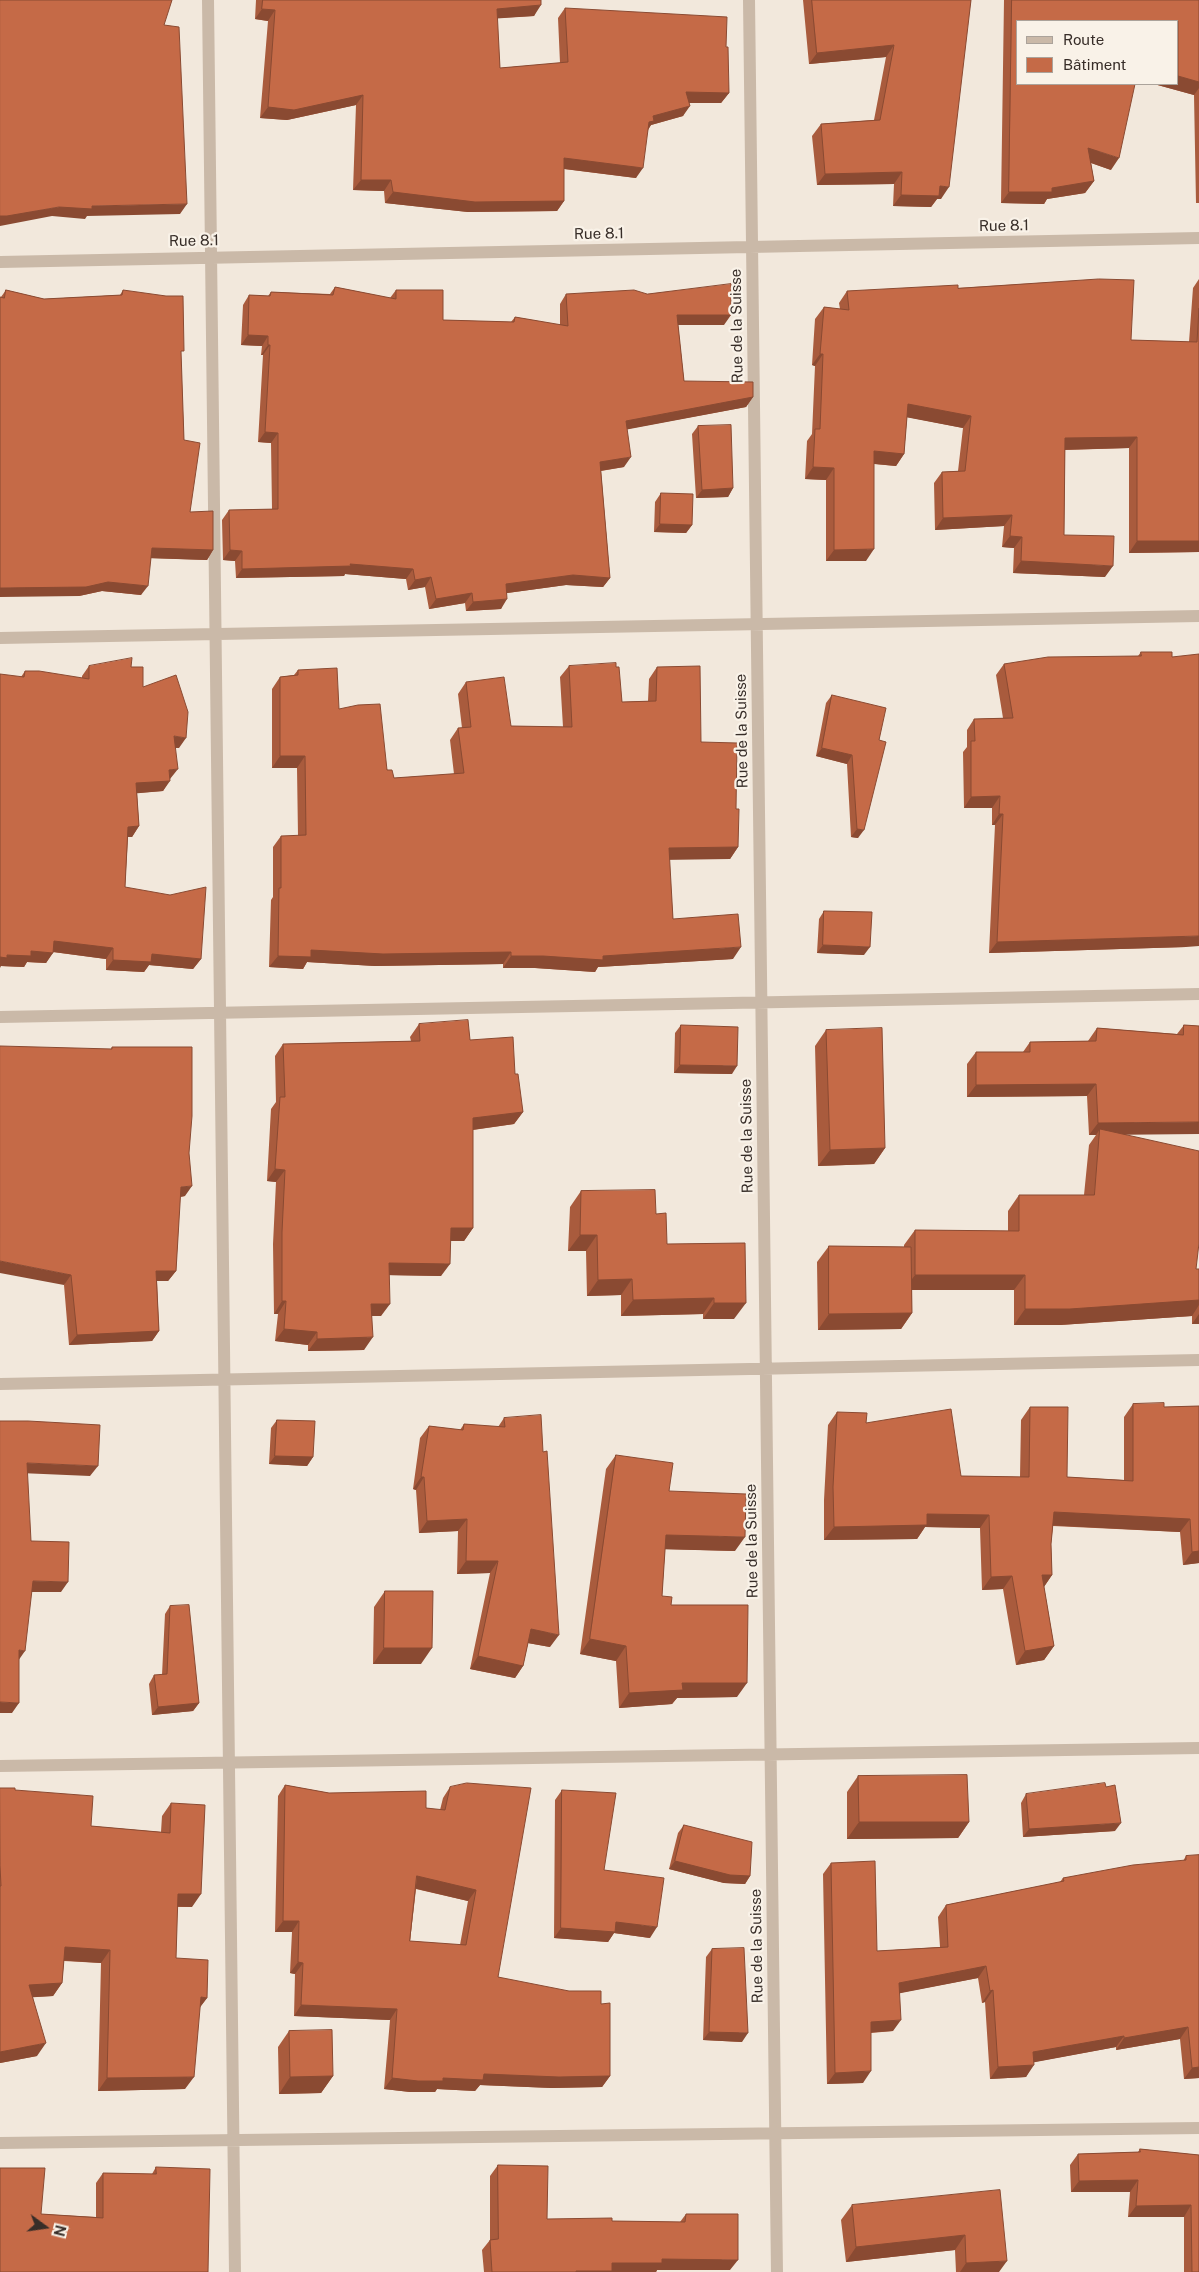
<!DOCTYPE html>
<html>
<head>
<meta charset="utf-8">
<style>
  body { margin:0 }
  #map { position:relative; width:1199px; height:2272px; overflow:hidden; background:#f2e8dc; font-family:"Public Sans",sans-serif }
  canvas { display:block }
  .legend { position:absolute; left:1016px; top:20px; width:162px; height:65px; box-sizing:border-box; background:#f9f2e8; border:1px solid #aba39b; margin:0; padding:6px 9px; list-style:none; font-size:15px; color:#372d28 }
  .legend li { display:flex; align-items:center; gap:10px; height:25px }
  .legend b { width:25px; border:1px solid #aba39b }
  .north { position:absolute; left:20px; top:2202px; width:50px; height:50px; -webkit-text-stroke:4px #f9f2e8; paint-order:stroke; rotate:104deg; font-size:14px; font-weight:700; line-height:20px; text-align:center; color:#372d28 }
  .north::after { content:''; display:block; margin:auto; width:18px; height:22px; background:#372d28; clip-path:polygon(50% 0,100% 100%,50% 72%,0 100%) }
</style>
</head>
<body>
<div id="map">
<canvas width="1199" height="2272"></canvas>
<ul class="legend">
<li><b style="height:6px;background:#cab9a8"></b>Route</li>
<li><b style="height:14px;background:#c56a47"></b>Bâtiment</li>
</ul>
<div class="north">N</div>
</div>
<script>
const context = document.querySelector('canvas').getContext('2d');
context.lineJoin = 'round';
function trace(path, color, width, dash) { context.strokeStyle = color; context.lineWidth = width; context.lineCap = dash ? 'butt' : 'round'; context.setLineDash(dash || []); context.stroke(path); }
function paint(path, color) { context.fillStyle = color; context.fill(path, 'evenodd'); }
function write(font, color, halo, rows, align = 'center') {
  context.font = font + ' "Public Sans",sans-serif'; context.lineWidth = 4.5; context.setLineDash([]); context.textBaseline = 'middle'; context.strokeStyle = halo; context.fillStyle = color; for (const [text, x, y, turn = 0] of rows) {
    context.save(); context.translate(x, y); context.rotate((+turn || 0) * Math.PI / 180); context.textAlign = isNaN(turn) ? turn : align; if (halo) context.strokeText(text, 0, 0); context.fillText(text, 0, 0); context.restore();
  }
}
trace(new Path2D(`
  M208,0L235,2272
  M749,0L777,2272
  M0,262L1199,238
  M0,638L1199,616
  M0,1017L1199,994
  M0,1384L1199,1360
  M0,1766L1199,1748
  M0,2143L1199,2128`), '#cab9a8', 12);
paint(new Path2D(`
  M256,0H541L534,16L497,18L500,68L560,63L558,18L565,8L726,47L729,93L721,103H689L683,116L651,125L648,130L636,178L564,169V201L557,211L468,212L385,203L384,191L353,190L356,105L287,120L260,118L268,21L255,19Z
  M803,0H971L941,199H937L931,207L893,206L894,184L817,185L812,136L821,124L874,120L886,57L809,64Z
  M1004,0H1199V203H1196L1194,95L1154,84H1178L1018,21L1111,170L1091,163L1094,181L1085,193L1047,199L1044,204L1001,203Z
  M1199,279V552L1129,553V448L1065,450L1064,535L1105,577L1013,573L1014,548L1002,547L1004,526L935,530L934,483L942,472L958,471L963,428L907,417L904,454L896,466L874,464L866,561H826V480L805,479L807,441L812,434L815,366L812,365L815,319L824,307L840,309L839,303L847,291L958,288L1131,340L1189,342L1193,288Z
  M335,287L390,298L396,290L443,320L511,322L515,317L560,325V304L566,294L724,325H678L684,381L753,397L746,407L627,429L624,467L601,471L610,578L603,587L566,585L507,593L501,609L466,611L465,603L429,609L425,587L408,590L406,579L345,574L344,576L236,578L235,561L223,560L222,520L229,510L272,509L271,443L258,442L263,355H261L262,346L241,345L243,305L249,295L268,296L271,292L330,294Z
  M6,290L44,299L120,295L123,290L181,355L184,440L190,512L213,550L207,560L151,558L141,595L102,591L79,596L1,297Z
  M698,426L733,488L728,497L696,498L692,434Z
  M661,493L692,525L686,533L654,532L655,502Z
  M1141,652L1186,947L989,953L995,825H992V808H964L963,752L967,747V730L974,719L1003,718L996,675L1004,664L1138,656Z
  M89,666L131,667L179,748H175L170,779L163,791L137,793L139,826L132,837H128L125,887L201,959L193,969L149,965L144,972L106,970V959L53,952L46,963L27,962L24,967L1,966L21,677L25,671L82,678V676Z
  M569,666L616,667L622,702L648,701L649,679L657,667L701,742L736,809L738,847L730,859H669L673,919L733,959L598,967L595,972L535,968H503V964L375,966L307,962L303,969L269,967L271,900L273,897V847L281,836H298L297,768H272V689L280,677L294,675L298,670L339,709L394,778L454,774L450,740L458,728H462L458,694L466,682L511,726L563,727L560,677Z
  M832,695L879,740L858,838L851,837L847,764L816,756L826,703Z
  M824,911L864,955L817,953L819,919Z
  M419,1024L470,1040L515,1074L523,1112L514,1124L473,1130V1228L464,1241H450L441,1276L389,1275L381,1316H372L364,1350L308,1351V1345L275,1341L278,1314H274L273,1244L276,1182L267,1181L271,1109L276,1102L275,1056L283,1044L411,1041L410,1037Z
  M681,1025L732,1074L674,1073L675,1033Z
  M1184,1025L1199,1026L1126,1135L1196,1269H1199V1324H1192V1316L1060,1325H1014V1290H912V1313L901,1329L818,1330L817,1262L829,1246L904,1247V1245L915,1230L1008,1231V1211L1019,1195H1084L1089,1145L1096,1135H1089L1087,1096L967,1097V1064L976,1052H1023L1030,1042L1088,1041L1097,1028L1177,1034Z
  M826,1030L885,1148L874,1164L818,1166L815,1046Z
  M112,1047L185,1196L180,1197L176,1271L168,1281H157L159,1331L152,1341L69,1345L64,1285L111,1049Z
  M581,1191L656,1214L667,1244L734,1319H703V1314L621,1316V1295L587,1296L586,1251H568L570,1207Z
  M1133,1404L1164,1407L1199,1406V1563L1183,1565L1180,1532L1053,1526L1051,1544L1052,1575L1044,1587L1054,1646L1044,1660L1016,1665L1003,1589L982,1590L980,1528L925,1527L917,1539L824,1540V1500L828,1425L837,1412L866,1423L961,1476L1020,1477L1021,1420L1030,1407L1067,1477L1124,1480V1417Z
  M504,1418L550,1647L528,1643L523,1666L515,1678L470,1669L490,1573L457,1574L458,1531L419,1533L416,1490L413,1489L420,1438L429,1426L460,1430L464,1424L498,1427Z
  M277,1420L313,1457L307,1466L269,1464L271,1428Z
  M616,1455L669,1491L735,1551L665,1549L662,1596L671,1605L737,1697L677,1698L672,1704L619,1708L616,1661L580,1654L606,1469Z
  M385,1591L421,1664H373L374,1607Z
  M170,1606L199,1703L193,1711L152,1715L149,1684L154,1675H162L165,1614Z
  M858,1776L969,1822L958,1838L847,1839V1792Z
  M285,1785L329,1793L440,1810L443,1798L450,1787L498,1977L601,2004L610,2076L602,2087L552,2088L480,2085L475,2091L437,2089L435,2092H410L384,2089L390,2020L294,2016L295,1974L290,1973L292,1932H275L278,1796ZM416,1889L468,1901L460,1945L410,1941Z
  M0,1788L15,1790L91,1826L161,1832L162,1816L171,1803L192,1907H177L176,1958L207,1998L200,2007L185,2089L98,2091L101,1963L64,1961L62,1983L53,1996L33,1997L37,2056L0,2063Z
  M562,1790L604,1870L650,1938L614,1933L608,1942L554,1938L555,1800Z
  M1026,1794L1115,1831L1023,1837L1021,1803Z
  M684,1825L750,1876L745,1884L724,1883L669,1869L678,1833Z
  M1199,1855V2078L1184,2079L1180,2039L1116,2050V2047L1034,2062L1026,2077L990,2079L985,2002L982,2003L978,1978L899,1993L893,2031L871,2033L863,2083L827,2084L823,1874L831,1863L877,1951L940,1947L938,1917L946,1905L1060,1882L1063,1878L1183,1861L1186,1856Z
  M712,1949L742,2042L703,2040L706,1957Z
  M289,2031L333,2076L321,2093L279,2094L278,2047Z
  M1140,2149L1199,2155V2272H1184V2217H1128L1130,2192H1071L1070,2165L1078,2154L1138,2152Z
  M498,2165L547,2219L612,2221L680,2222L686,2214L730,2270H657L656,2272H484L482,2250L490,2240V2176Z
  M156,2167L208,2264L41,2214L96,2217V2183L103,2173L152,2174Z
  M1000,2190L999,2272H956L955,2250L846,2262L841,2220L852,2205Z`), '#a95b3d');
paint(new Path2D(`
  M541,5L534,16L489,19L497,9Z
  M262,9L275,10L268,21L255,19Z
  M894,45L886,57L809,64L817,53Z
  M1178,76L1199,82V88L1194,95L1154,84H1178Z
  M686,92L729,93L721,103H679Z
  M363,95L356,105L287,120L260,118L268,107Z
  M690,106L683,116L651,125L647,131L642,132L653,116Z
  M1088,148L1119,158L1111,170L1080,159Z
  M564,158L643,168L636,178L557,168Z
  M902,172L894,184L817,185L825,174Z
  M361,180H391L384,191L353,190Z
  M1094,181L1085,193L1047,199L1044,204L1001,203L1009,192L1052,188Z
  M940,186L949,187L941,199H937L931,207L893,206L901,195Z
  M393,192L564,201L557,211L468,212L385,203Z
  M187,204L180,214L87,216L85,219L52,216L0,226V216L59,207L92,206Z
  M677,315H731L724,325H670Z
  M248,335L268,336L262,346L241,345Z
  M268,345H270L263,355H261Z
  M820,354H823L815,366L812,365Z
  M753,397L746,407L619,431L626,421Z
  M908,404L971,416L963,428L900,416Z
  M265,432L278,433L271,443L258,442Z
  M1137,437L1129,448L1057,450L1065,438Z
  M874,451L904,454L896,466L866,463Z
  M631,457L624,467L593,472L600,462Z
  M813,467L834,468L826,480L805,479Z
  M733,488L728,497L696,498L702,490Z
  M1012,515L1004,526L935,530L943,518Z
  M660,524L692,525L686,533L654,532Z
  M1010,536L1022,537L1014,548L1002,547Z
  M1137,541H1199V552L1129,553Z
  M152,548L213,550L207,560L145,558Z
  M874,549L866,561H826L834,550Z
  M230,550L242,551L235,561L223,560Z
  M1021,561L1113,566L1105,577L1013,573Z
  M350,564L413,569L406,579L345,574L344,576L236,578L242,569Z
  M573,575L610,578L603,587L566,585L500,594L506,584Z
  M431,577L425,587L408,590L415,580Z
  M108,582L148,586L141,595L102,591L79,596L0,597V588Z
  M472,593L465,603L429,609L436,599Z
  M507,599L501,609L466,611L473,602Z
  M174,736L186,738L179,748L167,747Z
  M822,748L852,755L847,764L816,756Z
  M280,756H305L297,768H272Z
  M178,769L170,779L169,770Z
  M170,781L163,791L129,794L136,783Z
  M1000,796L992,808H964L971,797Z
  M999,814H1003L995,825H992Z
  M139,826L132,837H121L128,827Z
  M857,829L864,830L858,838L851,837Z
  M738,847L730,859L660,860L669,848Z
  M1199,936V946L1186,947L989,953L997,942Z
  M54,941L113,948L106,959L46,951Z
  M823,945L870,947L864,955L817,953Z
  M741,947L733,959L598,967L595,972L535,968H503L511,956H603Z
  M311,950L511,952L503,964L375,966L307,962L303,969L269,967L278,956Z
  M31,951L53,953L46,963L27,962L24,967L1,966L0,968V957Z
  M152,954L201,959L193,969L149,965L144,972L106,970L113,960Z
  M680,1065L737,1066L732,1074L674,1073Z
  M1096,1084L1087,1096L967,1097L976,1085Z
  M523,1112L514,1124L464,1131L473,1118Z
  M1199,1122V1134L1100,1135V1129L1096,1135H1089L1098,1123Z
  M885,1148L874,1164L818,1166L830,1150Z
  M275,1169L285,1170L276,1182L267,1181Z
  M192,1186L185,1196L174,1198L181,1187Z
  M451,1228H473L464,1241H442Z
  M580,1235H597L586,1251H568Z
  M0,1261L71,1275L64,1285L0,1273Z
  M389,1263L450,1264L441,1276L381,1275Z
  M156,1271H176L168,1281H149Z
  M915,1275H1025L1014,1290H904Z
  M632,1279L621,1295L587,1296L598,1280Z
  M714,1298L703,1314L621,1316L633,1300Z
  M1199,1300V1305L1192,1316L1060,1325H1014L1025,1309Z
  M282,1301H286L278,1314H274Z
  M714,1303H746L734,1319H703Z
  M371,1304H390L381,1316H363Z
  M912,1313L901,1329L818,1330L829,1314Z
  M1199,1314V1324H1192Z
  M284,1329L317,1332L308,1345L275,1341Z
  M159,1331L152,1341L69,1345L77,1335Z
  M373,1337L364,1350L308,1351L317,1339Z
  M275,1456L313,1457L307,1466L269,1464Z
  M27,1463L98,1466L90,1476L20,1473Z
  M421,1477H424L416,1490L413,1489Z
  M1054,1512L1190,1519L1180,1532L1045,1525Z
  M927,1514L989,1515L980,1528L925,1527L917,1539L824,1540L834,1527Z
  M467,1519L458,1531L419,1533L427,1521Z
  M666,1535L745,1537L735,1551L655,1549Z
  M1199,1551V1563L1183,1565L1192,1552Z
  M466,1561H498L490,1573L457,1574Z
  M1042,1575H1052L1043,1588Z
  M1012,1576L1003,1589L982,1590L991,1577Z
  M33,1581L68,1582L61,1592H26Z
  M531,1629L559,1635L550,1647L522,1642Z
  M590,1639L626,1646L616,1661L580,1654Z
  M1054,1646L1044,1660L1016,1665L1025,1651Z
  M384,1648H432L421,1664H373Z
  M19,1650L25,1651L18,1661Z
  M478,1656L523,1666L515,1678L470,1669Z
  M682,1683H747L737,1697L677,1698L672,1704L619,1708L629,1693Z
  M0,1702L19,1703L12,1713H0Z
  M199,1703L193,1711L152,1715L158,1707Z
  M859,1822H969L958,1838L847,1839Z
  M1121,1823L1115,1831L1023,1837L1029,1829Z
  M675,1861L750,1876L745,1884L724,1883L669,1869Z
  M417,1876L476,1890L468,1901L409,1887Z
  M178,1894H201L192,1907L169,1906Z
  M283,1921H299L292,1932H275Z
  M616,1922L657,1927L650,1938L614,1933L608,1942L554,1938L561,1928Z
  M65,1947L110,1950L101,1963L56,1960Z
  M298,1962L303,1963L295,1974L290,1973Z
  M986,1966L978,1978L891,1995L899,1983Z
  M62,1983L53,1996L21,1998L29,1985Z
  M993,1990L985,2002L982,2003L990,1991Z
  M201,1997L207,1998L198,2010Z
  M301,2005L397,2009L390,2020L294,2016Z
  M901,2020L893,2031L863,2033L871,2022Z
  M1188,2027L1180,2039L1116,2050L1124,2038Z
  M709,2032L748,2033L742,2042L703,2040Z
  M1124,2036L1116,2047L1025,2064L1033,2052Z
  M46,2043L37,2056L0,2063V2052Z
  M1034,2065L1026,2077L990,2079L998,2067Z
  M1199,2067V2078L1184,2079L1192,2068Z
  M871,2071L863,2083L827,2084L835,2073Z
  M484,2074L610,2076L602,2087L552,2088L480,2085L475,2091L437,2089L435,2092H410L384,2089L392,2078H443Z
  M333,2076L321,2093L279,2094L290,2077Z
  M194,2077L185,2089L98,2091L107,2078Z
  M1138,2180L1130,2192H1071L1079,2181Z
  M1191,2205L1184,2217H1128L1136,2206Z
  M965,2235L955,2250L846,2262L856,2247Z
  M662,2259L738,2260L730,2270H657L656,2272H576V2271L612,2263Z
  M1007,2261L999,2272H960L966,2263Z`), '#8a4a32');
const building = new Path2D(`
  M0,0H172L164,25L179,27L187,204L92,206V209L59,207L7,216H0Z
  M263,0H541V5L497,9L500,68L568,62L565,8L727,17L726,47H728L729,93L686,92L690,106L653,116L654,121L649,122L643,168L564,158V201L475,202L393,192L391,180H361L363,95L294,110L268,107L275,10L262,9Z
  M812,0H971L949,187L940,186L939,196L901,195L902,172L825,174L821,124L880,120L894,45L817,53Z
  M1012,0H1199V82L1178,76V21H1018V84H1135L1119,158L1088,148L1094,181L1052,188V192H1009Z
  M1099,279L1134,280L1131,340L1197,342L1199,308V541H1137V437L1065,438L1064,535L1114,536L1113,566L1021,561L1022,537L1010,536L1012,515L943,518L942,472L965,471L971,416L908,404L904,454L874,451V549L834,550V468L813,467L815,429H820L823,354H820L824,307L849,310L847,291L958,285V288Z
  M731,284V315H677L684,381L753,382V397L626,421L631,457L600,462L610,578L573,575L506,584L507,599L473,602L472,593L436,599L431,577L415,580L413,569L350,564L351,566L242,569V551L230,550L229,510L278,509V433L265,432L270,345H268V336L248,335L249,295L270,296L271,292L333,295L335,287L396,299V290H443V320L514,322L515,317L568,326L566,294L634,290L647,294Z
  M6,290L44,299L122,295L123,290L166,296H183L184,351H181L184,440L200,443L190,512L213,511V550L152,548L148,586L108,582L86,587L0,588V297L4,298Z
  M731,425L733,488L702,490L698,426Z
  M661,493L693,494L692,525L660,524Z
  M1141,652H1172V657L1199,654V936L997,942L1003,814H999L1000,796L971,797V741H975L974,719L1013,718L1004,664L1048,657L1141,656Z
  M132,658L131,667H143V687L176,675L188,712L186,738L174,736L178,769L169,770L170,781L136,783L139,826L128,827L125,887L170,895L206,887L201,959L152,954L151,962L113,960V948L54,941L53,953L31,951V956L7,955V958L0,957V674L24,677L25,671H39L89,679V666Z
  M616,663V667H619L622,702L656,701L657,667L700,666L701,742L737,743L736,809H739L738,847L669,848L673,919L738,914L741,947L603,956V960L543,956H511V952L383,954L311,950V957L278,956L279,888H281V836L306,835L305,756H280V677L298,675V670L337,668L339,709L358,705L380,704L387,770H392L394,778L464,773L458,728L471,727L466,682L504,677L511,726L572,727L569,666Z
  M832,695L886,708L879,740L886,742L864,830L857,829L852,755L822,748Z
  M824,911L872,912L870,947L823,945Z
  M468,1020L470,1040L513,1037L515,1074H518L523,1112L473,1118V1228H451L450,1264L389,1263L390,1304H371L373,1337L317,1339V1332L284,1329L286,1301H282V1232L285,1170L275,1169L280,1097H285L283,1044L420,1041L419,1024Z
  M681,1025L738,1027L737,1066L680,1065Z
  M1184,1025L1199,1026V1122L1098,1123L1096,1084L976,1085V1052H1030V1042L1096,1041L1097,1028L1183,1035Z
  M882,1028L885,1148L830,1150L826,1030Z
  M0,1046L112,1049V1047H192V1116L189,1153L192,1186L181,1187L176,1271H156L159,1331L77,1335L71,1275L0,1261Z
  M1100,1129L1199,1151V1243L1196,1269H1199V1300L1070,1309H1025V1275H915V1230L1019,1231V1195H1094Z
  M655,1190L656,1214L666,1213L667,1244L745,1243L746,1303H714V1298L633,1300L632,1279L598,1280L597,1235H580L581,1191Z
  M829,1246L911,1247L912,1313L829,1314Z
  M1164,1403V1407L1199,1406V1551L1192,1552L1190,1519L1054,1512L1051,1544L1052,1575H1042L1054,1646L1025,1651L1012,1576L991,1577L989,1515L927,1514V1525L834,1527L833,1487L837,1412L867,1413L866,1423L951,1409L961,1476L1029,1477L1030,1407H1068L1067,1477L1133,1481V1404Z
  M541,1415L543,1452L547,1451L559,1635L531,1629L523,1666L478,1656L498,1561H466L467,1519L427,1521L424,1477H421L429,1426L463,1430L464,1424L505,1427L504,1418Z
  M277,1420L315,1421L313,1457L275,1456Z
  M0,1421H28L100,1425L98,1466L27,1463L31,1541L69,1542L68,1582L33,1581L25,1651L19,1650V1703L0,1702Z
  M616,1455L673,1463L669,1491L746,1494L745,1537L666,1535L662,1596L672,1597L671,1605H748L747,1683H682L683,1690L629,1693L626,1646L590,1639Z
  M385,1591H433L432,1648H384Z
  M189,1605L199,1703L158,1707L154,1675L167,1674L170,1606Z
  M967,1775L969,1822H859L858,1776Z
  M467,1783L531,1788L498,1977L569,1991H601V2004L610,2003V2076L559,2077L484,2074L483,2080L443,2078V2081H418L392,2078L397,2009L301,2005L303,1963L298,1962L299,1921H283L285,1785L329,1793L426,1791V1808L445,1810L450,1787ZM417,1876L476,1890L466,1945L410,1941Z
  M1105,1783L1106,1787L1115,1785L1121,1823L1029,1829L1026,1794Z
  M0,1788H15V1790L93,1796L91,1826L170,1833L171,1803L205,1805L201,1894H178L176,1958L208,1960L207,1998L201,1997L194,2077L107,2078L110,1950L65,1947L62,1983L29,1985L46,2043L0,2052V1886H1L0,1866Z
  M562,1790L616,1793L604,1870L664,1878L657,1927L616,1922L615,1932L561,1928Z
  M684,1825L752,1842L750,1876L730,1875L675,1861Z
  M1199,1855V2067L1192,2068L1188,2027L1124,2038V2036L1033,2052L1034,2065L998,2067L993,1990L990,1991L986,1966L899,1983L901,2020L871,2022V2071L835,2073L831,1863L875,1861L877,1951L948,1947L946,1905L1064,1881L1063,1878L1133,1865L1186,1860V1856Z
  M744,1948L748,2033L709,2032L712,1949Z
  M332,2030L333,2076L290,2077L289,2031Z
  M1140,2149L1199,2155V2272H1192L1191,2205L1136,2206L1138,2180L1079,2181L1078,2154L1140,2152Z
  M498,2165L548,2166L547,2219L612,2218V2221L685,2222L686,2214H738V2260L662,2259V2263H612V2271H576V2272H492L490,2240L498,2239Z
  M156,2167L210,2169L208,2272H0V2168H45L41,2214L103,2218V2173L156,2174Z
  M1000,2190L1007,2261L966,2263L965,2235L856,2247L852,2205Z`);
paint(building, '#c56a47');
trace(building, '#8a4a32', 1);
write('15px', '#372d28', '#f9f2e8', [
  ["Rue 8.1",1004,226,-1],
  ["Rue 8.1",599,234,-1],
  ["Rue 8.1",194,241,-1],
  ["Rue de la Suisse",737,326,-91],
  ["Rue de la Suisse",742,731,-91],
  ["Rue de la Suisse",747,1136,-91],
  ["Rue de la Suisse",752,1541,-91],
  ["Rue de la Suisse",757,1946,-91]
]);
</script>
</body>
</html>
